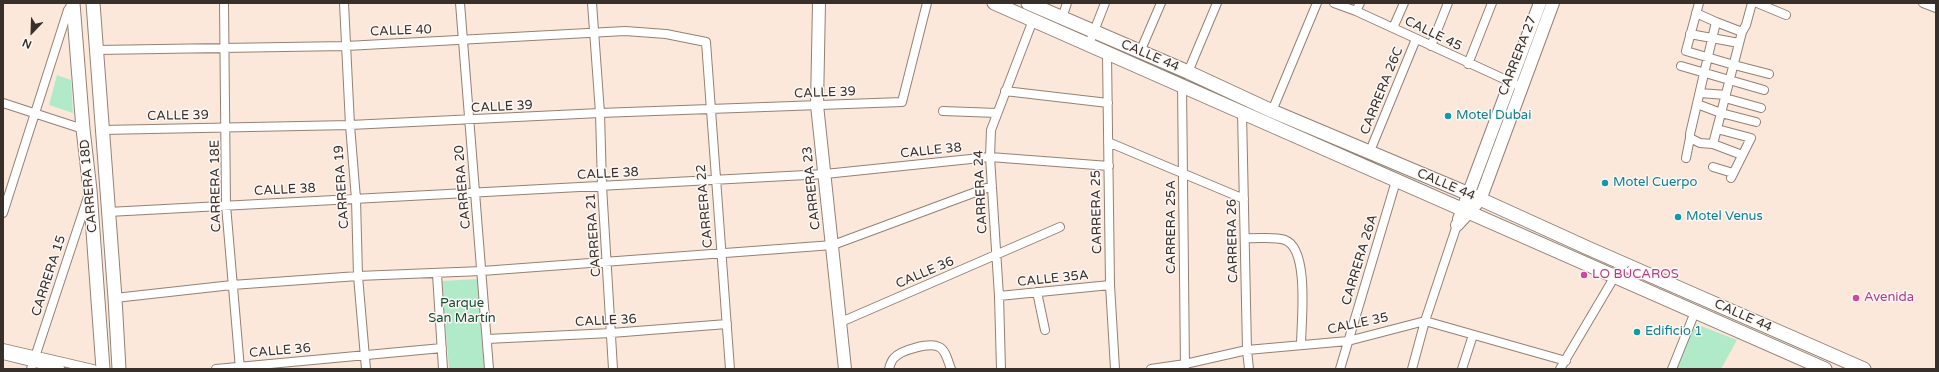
<!DOCTYPE html>
<html>
<head>
<meta charset="utf-8">
<style>
  body { margin:0 }
  #map { position:relative; width:1939px; height:372px; overflow:hidden; background:#fce8da; font-family:"Varela Round",sans-serif }
  canvas { display:block }
  .frame { position:absolute; inset:0; border:4px solid #37302a; pointer-events:none }
  .north { position:absolute; left:12px; top:12px; width:40px; height:40px; -webkit-text-stroke:3px #fdf8f6; paint-order:stroke; rotate:203deg; font-size:11px; font-weight:700; line-height:16px; text-align:center; color:#37302a }
  .north::after { content:''; display:block; margin:auto; width:14px; height:18px; background:#37302a; clip-path:polygon(50% 0,100% 100%,50% 72%,0 100%) }
</style>
</head>
<body>
<div id="map">
<canvas width="1939" height="372"></canvas>
<div class="frame"></div>
<div class="north">N</div>
</div>
<script>
const context = document.querySelector('canvas').getContext('2d');
context.lineJoin = 'round';
function paint(path, color) { context.fillStyle = color; context.fill(path, 'evenodd'); }
function trace(path, color, width, dash) { context.strokeStyle = color; context.lineWidth = width; context.lineCap = dash ? 'butt' : 'round'; context.setLineDash(dash || []); context.stroke(path); }
function write(font, color, halo, rows, align = 'center') {
  context.font = font + ' "Varela Round",sans-serif'; context.lineWidth = 3; context.setLineDash([]); context.textBaseline = 'middle'; context.strokeStyle = halo; context.fillStyle = color; for (const [text, x, y, turn = 0] of rows) {
    context.save(); context.translate(x, y); context.rotate((+turn || 0) * Math.PI / 180); context.textAlign = isNaN(turn) ? turn : align; if (halo) context.strokeText(text, 0, 0); context.fillText(text, 0, 0); context.restore();
  }
}
paint(new Path2D(`
  M57,75L71,80L73,113L49,105Z
  M478,279L484,369H449L442,281Z
  M1696,324L1737,340L1721,369H1675Z`), '#b1eac8');
const street = new Path2D(`
  M224,3L226,205L240,369
  M344,3L350,125L356,199L358,276L366,369
  M460,3L489,369
  M592,3L600,113L602,186L613,369
  M1334,3L1356,11L1515,84
  M1699,3L1686,51L1734,65L1769,74
  M1757,3L1786,15
  M1923,3L1936,8
  M1356,11L1360,3
  M1696,13L1716,22
  M1062,18L1067,3
  M1393,28L1404,3
  M1742,32L1716,22L1690,134V138L1700,143L1713,144L1742,32L1746,25L1752,3
  M1690,34L1739,43
  M1089,44L1105,3
  M1431,46L1448,3
  M97,50L346,46L625,31L666,34L706,42L730,369
  M1140,52L1161,3
  M1107,54L1110,285L1115,369
  M1468,64L1492,3
  M1681,66L1764,90
  M1188,72L1217,3
  M1182,85L1185,368
  M1005,91L1108,103
  M1700,93L1726,95
  M1725,98L1761,108
  M3,103L83,129
  M1697,104L1721,113L1756,122
  M943,111L997,113
  M1272,111L1317,3
  M1242,112L1247,350L1249,369
  M1717,129L1751,138L1731,178
  M102,130L350,125L600,113L902,102L927,3
  M1108,142L1244,199
  M1713,144L1742,155
  M1370,151L1416,39
  M1686,158L1690,138
  M1713,167L1733,173
  M108,212L825,174L990,157L1109,166
  M3,213L68,10L72,5
  M1245,238C1257,239 1274,236 1285,240C1310,249 1301,324 1301,345
  M437,274L443,369
  M1037,292L1045,330
  M999,296L1110,285
  M115,298L232,285L358,276L482,271L833,245L992,186
  M841,322L1060,227
  M487,339L611,333L727,324
  M3,348L93,369
  M3,355L60,369
  M31,369L88,197
  M216,369L442,348
  M889,369C890,365 891,361 894,358C901,350 930,342 939,347C946,350 948,362 951,369
  M1001,369L999,296L990,157L991,130L1033,20
  M1151,369L1185,364L1247,350L1348,341L1425,321L1566,361
  M1340,369L1396,181
  M1412,369L1425,321L1457,225
  M1462,369L1473,335
  M1560,369L1615,276
  M1672,369L1695,312`);
const secondary = new Path2D(`
  M819,3L817,105L845,369
  M1459,219L1540,3
  M1457,225L1480,200L1553,3`);
const primary = new Path2D(`
  M73,3L83,129L90,190L103,369
  M93,3L115,298L119,369
  M994,3C1271,125 1548,248 1825,369
  M1028,3L1188,72L1272,111L1469,194L1590,249L1864,369`);
trace(street, '#948175', 10);
trace(secondary, '#948175', 14);
trace(primary, '#948175', 15);
trace(street, '#fff', 8);
trace(secondary, '#fff', 12);
trace(primary, '#fff', 13);
for (const [x, y, r, color] of [
  [1448,116,4,"#0f9aa8"],
  [1605,183,4,"#0f9aa8"],
  [1678,217,4,"#0f9aa8"],
  [1584,275,4,"#d1479c"],
  [1856,298,4,"#d1479c"],
  [1637,332,4,"#0f9aa8"]
]) { const dot = new Path2D(); dot.arc(x, y, r, 0, 2 * Math.PI); context.fillStyle = color; context.fill(dot); trace(dot, '#fdf8f6', 1.5); }
write('13px', '#37302a', '#fdf8f6', [
  ["CALLE 40",401,31,-2],
  ["CALLE 45",1433,34,26],
  ["CALLE 44",1150,56,23],
  ["CARRERA 27",1518,56,-69],
  ["CARRERA 26C",1382,91,-68],
  ["CALLE 39",825,93,-2],
  ["CALLE 39",502,107,-3],
  ["CALLE 39",178,116,-1],
  ["CALLE 38",931,151,-6],
  ["CALLE 38",608,174,-3],
  ["CALLE 44",1446,185,23],
  ["CARRERA 18D",89,186,-95],
  ["CARRERA 18E",216,186,-91],
  ["CARRERA 19",342,187,-94],
  ["CARRERA 20",463,187,-95],
  ["CARRERA 23",812,188,-96],
  ["CALLE 38",285,190,-3],
  ["CARRERA 24",981,192,-93],
  ["CARRERA 22",705,206,-95],
  ["CARRERA 25",1097,212,-91],
  ["CARRERA 25A",1172,227,-90],
  ["CARRERA 21",594,235,-94],
  ["CARRERA 26",1233,241,-91],
  ["CARRERA 26A",1360,260,-73],
  ["CALLE 36",925,273,-23],
  ["CARRERA 15",49,276,-72],
  ["CALLE 35A",1053,279,-6],
  ["CALLE 44",1743,316,24],
  ["CALLE 36",606,321,-3],
  ["CALLE 35",1358,324,-12],
  ["CALLE 36",280,351,-5]
]);
write('13px', '#0d838f', '#fdf8f6', [
  ["Motel Dubai",1456,116],
  ["Motel Cuerpo",1613,183],
  ["Motel Venus",1686,217],
  ["Edificio 1",1645,332]
], 'left');
write('13px', '#b23c85', '#fdf8f6', [
  ["LO BÚCAROS",1592,275],
  ["Avenida",1864,298]
], 'left');
write('13px', '#144c32', '#fdf8f6', [
  ["Parque",462,304],
  ["San Martín",462,319]
]);
</script>
</body>
</html>
